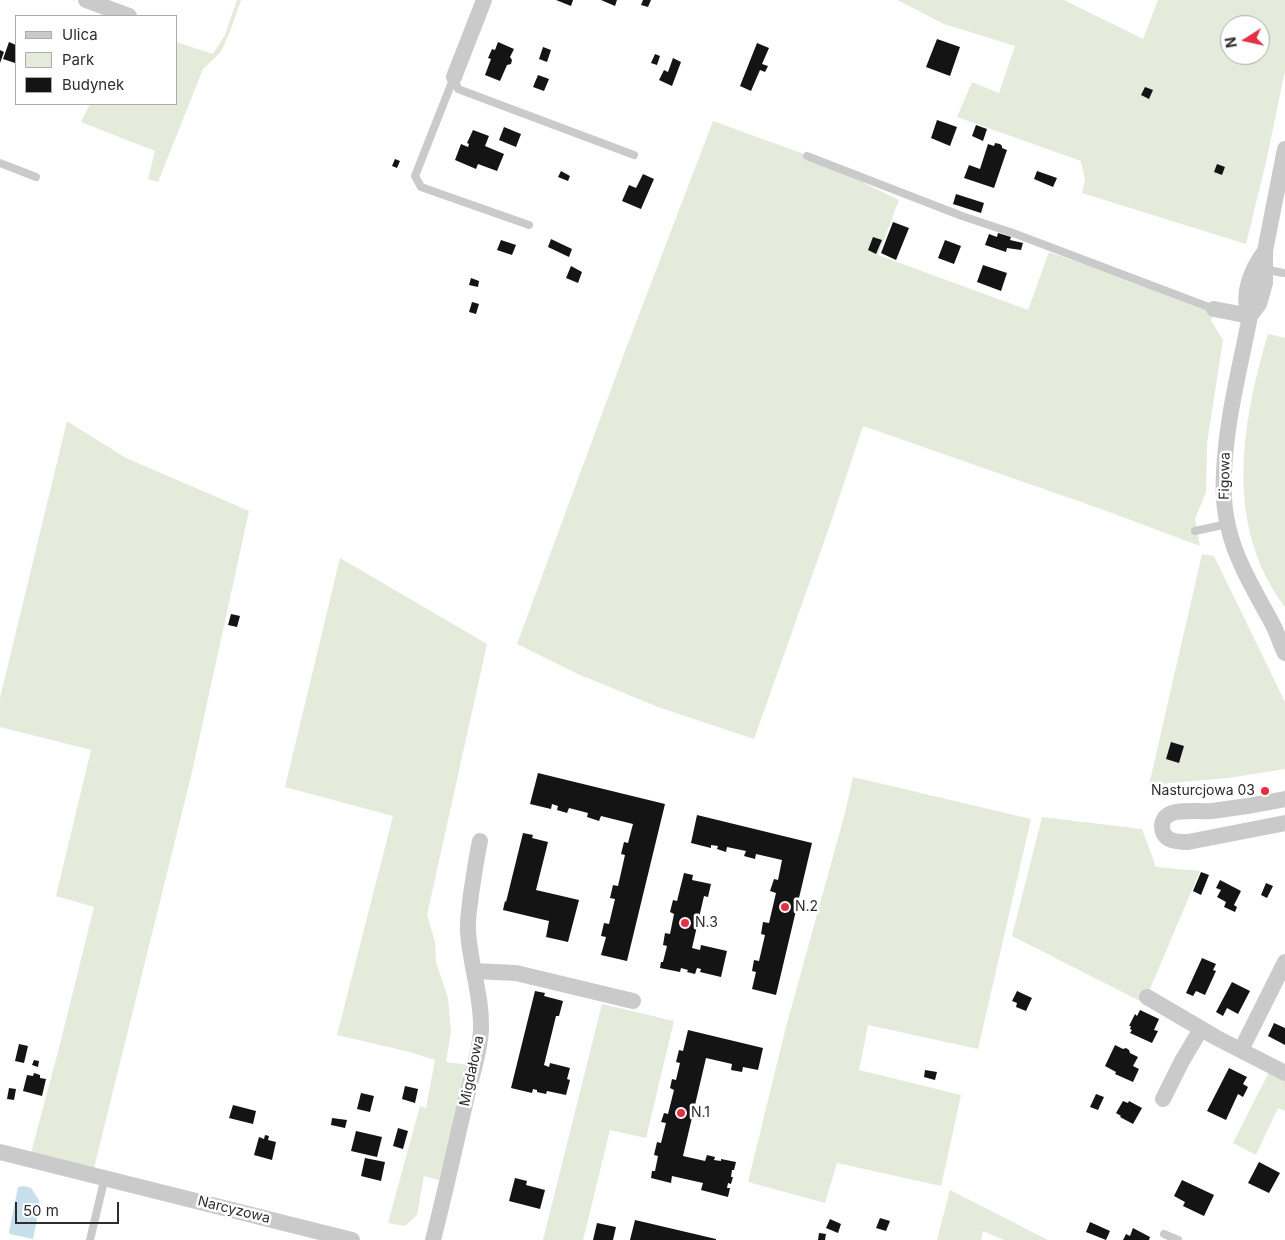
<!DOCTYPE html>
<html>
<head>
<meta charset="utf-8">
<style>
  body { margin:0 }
  #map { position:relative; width:1285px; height:1240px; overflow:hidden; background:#fff; font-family:Inter,sans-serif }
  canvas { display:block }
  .legend { position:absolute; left:15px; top:15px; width:162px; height:90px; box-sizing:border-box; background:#fff; border:1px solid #ababab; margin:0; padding:6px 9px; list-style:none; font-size:15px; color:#2d2d2d }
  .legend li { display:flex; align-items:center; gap:10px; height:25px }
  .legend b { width:25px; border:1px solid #ababab }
  .north { position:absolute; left:1220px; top:15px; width:50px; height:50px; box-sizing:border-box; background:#fff; border:1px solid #ababab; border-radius:50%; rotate:260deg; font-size:14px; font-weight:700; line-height:20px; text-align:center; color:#2d2d2d }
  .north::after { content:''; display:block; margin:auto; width:18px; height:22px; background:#e33043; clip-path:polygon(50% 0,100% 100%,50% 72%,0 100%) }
  .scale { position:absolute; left:15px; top:1202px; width:104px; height:22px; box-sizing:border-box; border:2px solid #2d2d2d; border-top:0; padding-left:6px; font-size:15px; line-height:18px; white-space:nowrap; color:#2d2d2d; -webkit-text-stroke:4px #fff; paint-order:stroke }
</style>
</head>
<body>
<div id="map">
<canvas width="1285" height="1240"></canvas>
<ul class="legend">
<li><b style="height:6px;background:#cacaca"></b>Ulica</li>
<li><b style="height:14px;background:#e4ebdb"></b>Park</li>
<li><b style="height:14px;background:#141414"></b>Budynek</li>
</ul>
<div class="north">N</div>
<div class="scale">50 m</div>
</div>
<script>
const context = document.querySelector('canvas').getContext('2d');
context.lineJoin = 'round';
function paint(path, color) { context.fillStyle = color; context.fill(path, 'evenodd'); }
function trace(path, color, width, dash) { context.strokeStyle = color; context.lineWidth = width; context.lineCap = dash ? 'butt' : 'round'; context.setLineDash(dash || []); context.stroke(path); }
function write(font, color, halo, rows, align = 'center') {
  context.font = font + ' Inter,sans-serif'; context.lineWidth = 5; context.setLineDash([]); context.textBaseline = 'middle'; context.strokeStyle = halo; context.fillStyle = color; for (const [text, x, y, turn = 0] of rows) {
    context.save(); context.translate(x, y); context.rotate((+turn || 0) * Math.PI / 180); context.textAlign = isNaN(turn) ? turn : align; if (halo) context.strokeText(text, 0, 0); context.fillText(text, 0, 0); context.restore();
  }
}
paint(new Path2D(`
  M237,0H241L232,26L221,52L203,69L158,182L148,179L155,151L81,122L90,104H176V42L213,54L225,35Z
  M897,0H1064L1143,39L1158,0H1285V71L1266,162L1246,244L1082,193L1085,180L1081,161L957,117L972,82L999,93L1015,46L944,24ZM1230,25H1260V55H1230Z
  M713,121L801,153L864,179V183L899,200L878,255L1028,310L1049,252L1124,278L1213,313L1211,321L1223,340L1207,443L1206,492L1195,519L1200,546L1104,510L863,426L831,522L754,739L658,707L612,688L580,675L517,644L627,346Z
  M1268,334L1285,338V607C1224,526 1241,425 1268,334Z
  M67,421L126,458L249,511L192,772L94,1168L31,1153L60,1044L94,907L56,896L91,750L0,727V698Z
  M1202,554L1214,556L1285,702V769L1228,778L1149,785Z
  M340,558L487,644L427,915L435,942L436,962L448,998L451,1031L446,1062L470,1065L439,1180L424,1176L417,1215L405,1226L388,1223L420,1106L426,1108L435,1060L410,1052L337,1035L393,816L285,787Z
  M853,777L1031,819L978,1049L868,1025L859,1070L961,1095L941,1186L837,1163L825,1203L748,1182L786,1027L845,813Z
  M1042,817L1142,829L1156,867L1200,871L1144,1003L1012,936Z
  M602,1004L674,1021L646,1138L610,1130L583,1240H543Z
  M1269,1072L1285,1080V1111L1278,1108L1256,1155L1233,1143Z
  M950,1190L1048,1240H1004L983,1231L981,1240H937Z`), '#e4ebdb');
paint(new Path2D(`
  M24,1186L31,1188L39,1200L40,1205L33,1239L10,1234L9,1232L18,1187Z`), '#c7deeb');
paint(new Path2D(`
  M556,0H573L571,6Z
  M601,0H617L615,6Z
  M643,0H651L648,7L641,5Z
  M937,39L960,47L950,76L926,67Z
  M9,42L16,45V61L15,63L3,59Z
  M498,42L514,49L510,57L512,60L511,64L507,65L500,81L485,75L491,59L488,58L492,49L495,50Z
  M757,43L769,48L762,64L768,66L765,72L760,70L751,91L740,86Z
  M543,47L551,50L547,62L539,59Z
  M0,50L4,52L0,63Z
  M655,54L660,56L657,65L651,63Z
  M673,58L681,62L672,86L659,80L664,70L668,72Z
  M538,75L549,79L544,91L533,87Z
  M1145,87L1153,90L1149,99L1141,95Z
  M937,120L957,127L950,146L931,138Z
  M976,125L987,129L983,141L972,136Z
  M504,127L521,134L516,147L499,140Z
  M473,130L489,136L485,146L504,154L497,171L478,164L476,169L455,160L461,144L468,147L469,144L467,143Z
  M995,143L1000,144L1002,146V148L1007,150L994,188L964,178L969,165L980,169L988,144L994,146Z
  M395,159L400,161L397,168L392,166Z
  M1217,164L1225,167L1222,175L1214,172Z
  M561,171L570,176L568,181L558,177Z
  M1037,171L1057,178L1053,187L1034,179Z
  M643,174L654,179L641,209L622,201L629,185L636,188Z
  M956,194L984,203L981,213L953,204Z
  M893,222L909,228L896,260L881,253Z
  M998,233L1011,237L1010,240L1023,243L1021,250L1007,248L1006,252L985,245L989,234L997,237Z
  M873,237L882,240L876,254L868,250Z
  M551,239L572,249L569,257L548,247Z
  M501,240L516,245L512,255L497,250Z
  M945,240L961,246L954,264L938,258Z
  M983,265L1007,273L1001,291L977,282Z
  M571,266L582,272L578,283L566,278Z
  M471,278L479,281L478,287L469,285Z
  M472,302L479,304L476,314L469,312Z
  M231,614L240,616L237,627L228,625Z
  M1171,742L1184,746L1179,763L1166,759Z
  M538,773L665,804L627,961L601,955L606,937L601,936L604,923L609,924L615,899L610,898L613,885L618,886L625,855L621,854L624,842L628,843L633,824L601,816L599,821L587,817L588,813L569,808L567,813L557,810L558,806L552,804L551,809L530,804Z
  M697,815L812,843L776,995L752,989L756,972L752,971L754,960L759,961L765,935L761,934L763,922L769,923L776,893L770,891L774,879L778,880L782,860L756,854L755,859L744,856L746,851L727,847L726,852L717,849L718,846L711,845V848L691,843Z
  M523,833L533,835L532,838L548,842L536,890L579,900L568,942L546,937L549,921L503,910L505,901L506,902Z
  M1201,872L1209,875L1201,895L1193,891Z
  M684,873L693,875L692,880L711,884L708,897L704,896L692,948L700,950L701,945L727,951L721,977L700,972L701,969L697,968L695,974L687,972L688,970L681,968L680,972L660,968L661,962H663L667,946L663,945L665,933L670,934L674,914L670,912L673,900L677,901Z
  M1220,880L1241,891L1234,905L1237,907L1235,912L1224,907L1226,902L1217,897L1221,890L1216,888Z
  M1266,883L1273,886L1267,898L1261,895Z
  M1202,958L1216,964L1213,970L1216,971L1205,995L1196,991L1193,996L1186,993Z
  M1232,982L1250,991L1238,1014L1227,1008L1223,1016L1216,1012Z
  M535,991L545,993L544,996L563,1001L559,1016H556L544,1065L549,1067L550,1063L570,1068L567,1079L570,1080L566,1095L547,1091L546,1094L537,1092V1090L533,1089L532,1093L511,1088Z
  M1017,991L1032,998L1026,1011L1016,1007L1017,1003L1012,1001Z
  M1140,1010L1159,1019L1154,1030L1158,1031L1152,1043L1130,1033L1132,1030L1130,1029L1131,1026H1129L1135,1014L1137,1016Z
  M1274,1023L1285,1028V1045L1268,1036Z
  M688,1030L763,1048L758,1070L743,1067L742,1072L731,1070L732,1064L706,1058L683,1156L705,1161L707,1155L715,1157L714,1160L721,1161V1159L736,1162L734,1170H732L731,1177H733L731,1184L728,1183L727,1188H730L728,1197L701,1190L703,1183L672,1176L671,1183L651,1178L652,1171H655L658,1156L654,1155L657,1142L661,1143L666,1123L661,1122L664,1113L668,1114L674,1090L670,1088L672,1079L676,1080L680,1063L676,1062L679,1050L683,1051Z
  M19,1044L28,1046L24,1063L15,1061Z
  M1115,1045L1123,1049L1126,1048L1129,1050L1130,1053L1138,1057L1133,1066L1139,1069L1133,1082L1115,1074L1116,1072L1105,1066Z
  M34,1060L39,1061L38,1067L32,1065Z
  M1229,1068L1247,1077L1243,1084L1248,1087L1243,1097L1238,1094L1226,1120L1207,1111Z
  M925,1070L937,1072L935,1080L924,1077Z
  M34,1073L40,1075V1078L46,1079L42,1096L23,1091L27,1075L33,1076Z
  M405,1086L418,1089L415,1103L402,1099Z
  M9,1088L16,1089L14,1100L7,1099Z
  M361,1093L374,1096L370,1112L357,1109Z
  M1096,1094L1104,1097L1098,1110L1090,1107Z
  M1123,1101L1128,1103L1129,1101L1142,1108L1133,1124L1120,1117L1121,1116L1116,1113Z
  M233,1105L256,1111L253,1124L229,1118Z
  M332,1118L347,1120L345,1128L331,1125Z
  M398,1128L408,1131L403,1149L393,1146Z
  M356,1131L382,1137L377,1157L351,1151Z
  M265,1135L269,1136L268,1140L276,1142L272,1160L254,1155L259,1137L264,1139Z
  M365,1158L385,1162L381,1181L361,1176Z
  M1259,1162L1280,1173L1269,1193L1248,1183Z
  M515,1178L527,1181L526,1185L545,1190L540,1209L509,1201Z
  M1182,1180L1214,1195L1204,1216L1183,1206L1185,1202L1174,1196Z
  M880,1218L890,1221L886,1231L876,1228Z
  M830,1219L841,1224L838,1233L826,1228Z
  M635,1220L716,1239V1240H630Z
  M1090,1222L1110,1231L1106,1240L1086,1232Z
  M597,1223L616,1227L613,1240H593Z
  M1133,1228L1150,1237L1149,1240H1123L1126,1234L1130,1236Z
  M819,1233L826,1234L825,1240H818Z`), '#141414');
trace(new Path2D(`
  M807,156L962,216L1013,233L1214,309
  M0,163L36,177
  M529,225L421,187L415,176L454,77L458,89L634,155
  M1264,269L1283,273
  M1195,531L1227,524
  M1164,1234L1178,1240
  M90,1240L105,1177`), '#cacaca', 8);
trace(new Path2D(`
  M86,0L129,16
  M454,77L484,0
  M1285,149L1265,251V283L1259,304L1250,316C1240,368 1226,420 1224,473C1223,490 1224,509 1228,526C1236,562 1256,593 1273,625C1278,634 1280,644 1285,653
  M1214,309L1250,316
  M1250,316C1240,295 1252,268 1265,251
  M1285,799C1261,804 1237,808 1212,811C1201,812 1179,809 1170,814C1160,818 1159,833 1169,839C1174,842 1181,842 1188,842L1285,823
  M474,971L516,973L633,1001
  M1147,997L1217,1038L1285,1073
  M1241,1050L1285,962
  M1163,1099L1182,1061L1201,1029
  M0,1152L352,1240
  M433,1240C445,1193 455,1147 466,1100C471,1076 480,1054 481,1029C482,996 470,965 468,931C467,919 470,906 471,894C474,876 476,859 480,841`), '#cacaca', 16);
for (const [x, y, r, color] of [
  [1265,791,5,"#e33043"],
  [785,907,5,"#e33043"],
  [685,923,5,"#e33043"],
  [681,1113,5,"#e33043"]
]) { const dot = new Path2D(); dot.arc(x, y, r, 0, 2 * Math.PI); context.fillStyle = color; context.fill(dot); trace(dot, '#fff', 2); }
write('14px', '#2d2d2d', '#fff', [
  ["Figowa",1225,476,-89],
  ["Migdałowa",472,1071,-78],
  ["Narcyzowa",234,1210,14]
]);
write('14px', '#2d2d2d', '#fff', [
  ["Nasturcjowa 03",1255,791,"right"],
  ["N.2",795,907],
  ["N.3",695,923],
  ["N.1",691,1113]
], 'left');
</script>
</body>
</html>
